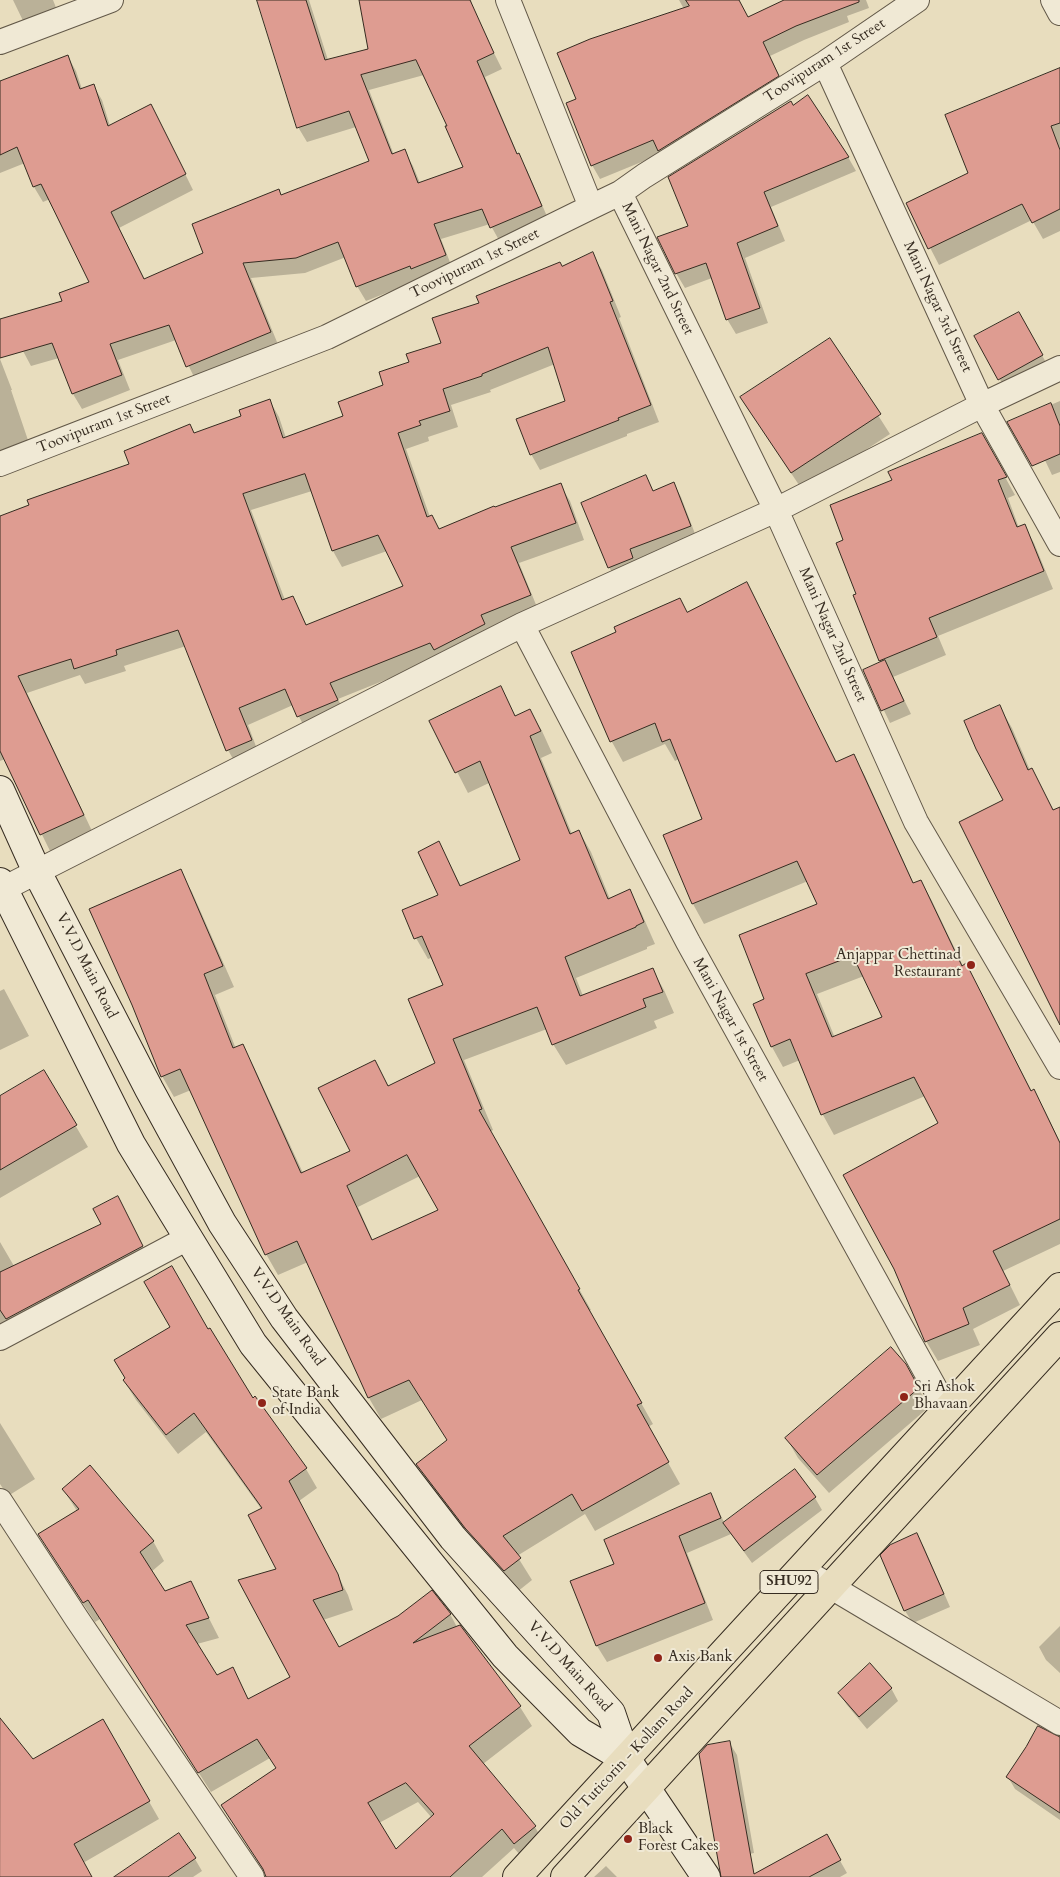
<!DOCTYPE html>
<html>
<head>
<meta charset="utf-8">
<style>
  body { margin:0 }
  canvas { display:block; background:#e8ddbe }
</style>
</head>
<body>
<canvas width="1060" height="1877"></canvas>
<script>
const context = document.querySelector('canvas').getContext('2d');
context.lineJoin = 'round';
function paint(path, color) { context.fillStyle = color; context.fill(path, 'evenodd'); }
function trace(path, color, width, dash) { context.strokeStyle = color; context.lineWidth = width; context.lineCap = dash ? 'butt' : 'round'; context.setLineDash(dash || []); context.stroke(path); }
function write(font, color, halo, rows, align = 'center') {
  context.font = font + ' Cardo,serif'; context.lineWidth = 4; context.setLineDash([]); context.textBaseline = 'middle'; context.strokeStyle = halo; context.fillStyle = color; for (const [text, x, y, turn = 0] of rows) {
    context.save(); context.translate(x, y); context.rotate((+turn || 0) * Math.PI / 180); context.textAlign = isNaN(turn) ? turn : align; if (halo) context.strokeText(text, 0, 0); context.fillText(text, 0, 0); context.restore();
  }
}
paint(new Path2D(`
  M13,0H53L59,15L27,29Z
  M258,0H309L328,60L370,50L360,0H471L477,29L481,27L502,69L485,77L518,155L527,170L549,221L500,242L490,224L441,239L453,270L419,280L366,301L357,286L346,257L305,273L251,278L279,347L196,381L176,340L118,360L130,390L82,409L73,394L59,358L31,366L23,351L64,302L91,282L50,199L43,202L34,187L25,163L0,173V83L68,57L76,71L82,89L93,85L102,100L110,126L159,121L193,190L119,228L145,280L205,254L282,196L370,162L356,127L307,142L298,127ZM424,75L448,126L465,168L420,183L413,166L404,151L394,155L369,90Z
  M679,0H738L748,19L787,0H866L869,8L847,16L849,22L804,40L770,56L786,90L661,154L600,179L592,165L577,99L684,9Z
  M1060,69V231L1043,239L1032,220L939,265L907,203L970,173Z
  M848,157L856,171L771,207L785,241L745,258L768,323L736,334L727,319L712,278L685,288L676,273L690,227L670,178Z
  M592,254L602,270L621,317L619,318L659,422L627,434V436L540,470L531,454L567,402L555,364L490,390L491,392L451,405L458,427L428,437L429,441L406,449L430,517L439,530L560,485L570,501L584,540L519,563L539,612L440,658L338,699L346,716L307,732L293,705L248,725L260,757L237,766L228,750L186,646L124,666L126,671L85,684L80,675L27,693L92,831L50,851L5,759L0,761V518L131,465L190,426L195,434L242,417L270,401L279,417L286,438L345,417L385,386L410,362L442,344L481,304ZM312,491L333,551L342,567L387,551L404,586L307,626L292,597L285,600L251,510Z
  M1019,313L1049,368L1007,392L976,337Z
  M830,340L890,434L803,491L753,416Z
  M0,359L12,390H11L31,449L0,459Z
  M1060,401V472L1052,475L1024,416Z
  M991,452L1015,495L1008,498L1019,528L1024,526L1034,543L1053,589L938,636L946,655L893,677L911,714L890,723L865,671L882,663L880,660Z
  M645,477L654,492L674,484L681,497L697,539L616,580L609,567Z
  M746,583L837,763L854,756L865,776L914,884L921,881L932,901L963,966L977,985L1032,1092L1034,1091L1045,1111L1060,1142V1244L1003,1271L1020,1305L973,1329L980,1345L938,1361L926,1341L939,1124L925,1096L834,1135L823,1115L800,1060L783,1067L772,1047L754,1005L766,1000L819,905L808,881L704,924L693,904L665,836L704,819L679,759L675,761L665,744L623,762L612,742L573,653L687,613ZM864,976L884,1017L835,1038L817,994Z
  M500,687L516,717L529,711L542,731L552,753L541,758L572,834L579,831L591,852L610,899L629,891L641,912L655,944L647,947V949L576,978L583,996L652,969L664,990L674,1013L654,1021L657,1028L566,1065L553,1044L547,1029L464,1060L493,1130L490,1132L591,1310L589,1311L653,1424L648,1427L680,1484L595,1531L585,1514L517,1556L532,1580L517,1592L479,1549L430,1485L417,1464L448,1440L422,1400L381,1419L369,1398L308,1262L278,1275L266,1254L191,1090L174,1097L162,1076L180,871L192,892L234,987L215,995L236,1049L242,1046L254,1067L303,1173L351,1152L374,1062L389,1087L436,1063L445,986L431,958L428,959L416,938L439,896V843L461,886L522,861L489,783L468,793L431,721ZM420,1176L440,1211L373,1241L358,1207Z
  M999,706L1012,728L1030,770L1031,769L1054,811L1060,808V1023L1005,801Z
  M4,989L29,1036L0,1050V991Z
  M44,1072L88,1147L0,1198V1098Z
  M129,1219L154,1268L0,1342V1242L14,1266Z
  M208,1330L252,1400L255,1398L306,1469L317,1488L299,1501L348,1595L353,1610L323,1620L339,1649L450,1614L457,1627L459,1626L520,1707L532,1726L483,1764L535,1827L546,1846L526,1862L514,1848L482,1877H267L223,1805L277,1769L270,1758L211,1792L100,1619L95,1622L51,1554L40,1535L77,1511L63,1489L153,1541L164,1561L151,1572L164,1592L191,1583L219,1638L197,1644L217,1676L232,1669L249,1700L291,1677L278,1570L262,1510L206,1432L178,1454L136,1400L124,1381ZM418,1802L432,1818L396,1850L379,1823Z
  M905,1365L929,1407L829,1493L798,1458L787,1439Z
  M0,1423L35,1479L8,1496L0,1484Z
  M710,1494L725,1524L815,1498L822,1510L752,1563L731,1534L687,1553L713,1620L607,1662L597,1646L572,1582L616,1564Z
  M917,1535L924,1547L950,1607L913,1623L905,1611L882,1556Z
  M1060,1626V1673L1046,1660L1039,1647Z
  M891,1688L898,1701L867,1729L847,1705L839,1693Z
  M0,1720L33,1761L103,1721L159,1819L83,1863L91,1877H0Z
  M1060,1739V1820L1015,1789L1008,1777Z
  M729,1742L737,1755L754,1853L724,1859Z
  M826,1836L847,1873L840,1877H757Z
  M195,1859L202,1871L193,1877H141Z
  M606,1866L617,1877H594Z`), '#0003');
const building = new Path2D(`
  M257,0H306L325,60L368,49L359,0H470L494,53L477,61L517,154L519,153L542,206L490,228L482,209L434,224L446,255L411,269L410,266L356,287L338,242L296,258L243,263L271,332L186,367L169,325L110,344L122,375L72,394L52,343L0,358V319L62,301L59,293L89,282L41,184L33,187L17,147L0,155V81L68,55L80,89L94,84L108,126L151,104L186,174L111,212L144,279L203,253L192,224L279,189L281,195L369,161L349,111L297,128ZM416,60L447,126H445L463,167L418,183L405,149L392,154L361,75Z
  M686,0H739L748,17L784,0H859V2L796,26L763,42L779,76L658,151L653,140L591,166L566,103L576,99L557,53L590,39L689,6Z
  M1060,68V123L1051,126L1060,150V209L1032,223L1022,204L928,249L906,203L968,173L945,115Z
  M808,95L849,157L764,192L778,226L737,243L760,308L726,320L706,263L675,274L657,237L688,226L668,177L791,101L793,105Z
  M593,252L613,301L610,302L651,405L618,418L619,420L530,455L516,419L565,401L548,347L482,374V376L443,389L450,411L419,421L421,425L398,433L427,517L432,515L439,529L494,506L495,507L561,483L576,523L511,547L531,595L481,615L485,624L434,650L430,643L330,683L338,700L297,717L285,689L239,708L252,740L226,751L178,630L116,650L117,655L74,669L71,659L18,676L84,815L40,835L0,751V516L29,505L27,500L129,464L124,451L190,424L194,433L241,416L239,410L270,399L283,438L343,416L338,402L383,385L379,372L409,362L406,354L441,343L432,318L479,303L476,296L560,262L562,266ZM305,474L332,551L378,535L403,586L306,625L293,596L282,600L243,494Z
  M1019,312L1043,355L998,380L974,336Z
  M830,338L881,414L791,473L740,397Z
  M1051,403L1060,426V454L1032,466L1007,422Z
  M982,433L1007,477L998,480L1017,527L1025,524L1044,571L929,618L937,637L879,661L853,595L856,594L836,543L843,540L830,505L892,480L888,472Z
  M646,475L653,491L674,482L691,526L630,549L633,558L608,568L581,503Z
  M747,582L836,762L854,754L913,883L921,880L962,966L966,963L1031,1091L1034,1089L1060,1143V1219L993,1251L1010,1285L963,1308L969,1324L925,1342L894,1269L843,1175L938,1123L914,1077L821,1115L790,1039L771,1047L753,1004L764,999L739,935L817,904L797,861L692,904L663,835L702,819L670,739L662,742L655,723L610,742L571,652L616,632L614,627L680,598L687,612ZM853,956L882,1017L832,1037L806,974Z
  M885,660L904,701L881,711L863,670Z
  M501,686L515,716L530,709L541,731L530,736L570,834L579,830L608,899L630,889L644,922L636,926V927L565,957L580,996L653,968L663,992L643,999L646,1007L552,1045L537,1007L453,1039L482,1109L479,1110L580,1289L578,1290L642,1403L637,1405L669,1462L582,1511L572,1494L503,1536L521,1558L504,1571L465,1528L416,1464L447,1440L409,1380L368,1398L297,1241L265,1255L180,1069L161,1077L132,1005L89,909L181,869L223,966L204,974L233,1048L243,1044L301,1173L350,1151L318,1088L375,1060L388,1086L435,1063L408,999L443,985L422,936L414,939L402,910L438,895L418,852L439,841L460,886L520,860L480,761L455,773L429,721ZM407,1155L438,1210L372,1240L347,1186Z
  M1000,705L1028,770L1032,768L1053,810L1060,807V1025L959,822L1003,800L976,749L964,721Z
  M44,1070L77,1125L0,1170V1096Z
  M118,1196L143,1246L6,1319L0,1310V1272L101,1224L93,1209Z
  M172,1266L208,1329L210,1328L253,1398L255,1396L307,1468L289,1481L338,1574L343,1590L313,1600L339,1647L398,1616L432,1590L451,1614L413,1643L460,1625L521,1706L469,1746L536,1826L514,1844L502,1829L450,1877H266L263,1869L221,1805L276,1768L257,1739L198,1773L88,1600L83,1603L38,1534L79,1509L62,1489L90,1465L154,1541L140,1552L165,1591L191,1581L209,1618L186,1625L217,1675L233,1667L248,1699L290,1677L238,1580L276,1569L248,1515L262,1508L194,1413L166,1435L123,1380L125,1378L114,1360L170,1327L144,1282ZM406,1783L434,1814L396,1849L368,1803Z
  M891,1347L906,1364L919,1388L817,1475L785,1438Z
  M795,1469L816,1497L744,1551L723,1523Z
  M711,1493L721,1518L679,1536L705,1603L596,1646L570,1581L614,1564L604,1540Z
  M917,1533L944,1594L904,1611L880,1555L890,1545Z
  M870,1663L892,1688L859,1717L838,1693Z
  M0,1718L33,1759L103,1719L150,1801L74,1844L92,1877H0Z
  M1038,1726L1060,1737V1813L1006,1777L1026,1747Z
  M730,1741L754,1874L827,1834L841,1860L809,1877H721L699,1754L707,1745Z
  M179,1833L196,1858L168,1877H114Z`);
paint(building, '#de9c91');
trace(building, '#362c21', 1);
const street = new Path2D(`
  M508,0L591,207
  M1053,0L1060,13
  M0,42L111,0
  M825,63L982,405L1060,544
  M620,193L776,510L916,822L1060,1067
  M0,464L327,337L591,207L620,193L644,176L825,63L917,0
  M522,625L688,942L947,1410
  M3,889L522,625L776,510L982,405L1060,368
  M0,1338L188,1238
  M0,1501L77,1619L252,1877
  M801,1569L1060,1723`);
const secondary = new Path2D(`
  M0,790L37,872L149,1089L222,1223L284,1318L453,1538L611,1713L627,1760L706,1877
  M0,882L131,1144L253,1344L505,1656L580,1732L627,1760`);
const primary = new Path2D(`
  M517,1877L1060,1287
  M565,1877L1060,1336`);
trace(street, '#625848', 26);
trace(secondary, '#362c21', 30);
trace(primary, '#362c21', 30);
trace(street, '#f0e9d5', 24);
trace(secondary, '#f0e9d5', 28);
trace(primary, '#e8ddbe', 28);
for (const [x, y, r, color] of [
  [971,965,5,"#8f2418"],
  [904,1397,5,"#8f2418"],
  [262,1403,5,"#8f2418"],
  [658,1658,5,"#8f2418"],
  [628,1839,5,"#8f2418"]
]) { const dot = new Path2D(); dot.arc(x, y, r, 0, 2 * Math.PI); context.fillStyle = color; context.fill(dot); trace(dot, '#f0e9d5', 2); }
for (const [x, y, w] of [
  [789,1582,58]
]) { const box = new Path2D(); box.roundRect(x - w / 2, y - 11.5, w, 23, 4); context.fillStyle = '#f0e9d5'; context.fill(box); trace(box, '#362c21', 1); }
write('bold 14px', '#362c21', null, [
  ["SHU92",789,1582]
]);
write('15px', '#362c21', '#f0e9d5', [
  ["Toovipuram 1st Street",825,61,-33],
  ["Toovipuram 1st Street",475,264,-26],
  ["Mani Nagar 2nd Street",657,269,64],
  ["Mani Nagar 3rd Street",937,307,65],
  ["Toovipuram 1st Street",104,424,-21],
  ["Mani Nagar 2nd Street",832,635,66],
  ["V.V.D Main Road",86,966,63],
  ["Mani Nagar 1st Street",730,1020,61],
  ["V.V.D Main Road",287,1317,55],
  ["V.V.D Main Road",569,1667,48],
  ["Old Tuticorin - Kollam Road",627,1759,-47]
]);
write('15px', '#362c21', '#f0e9d5', [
  ["Anjappar Chettinad",961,956,"right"],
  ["Restaurant",961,973,"right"],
  ["Sri Ashok",914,1388],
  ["Bhavaan",914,1405],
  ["State Bank",272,1394],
  ["of India",272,1411],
  ["Axis Bank",668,1658],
  ["Black",638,1830],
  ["Forest Cakes",638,1847]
], 'left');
</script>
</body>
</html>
